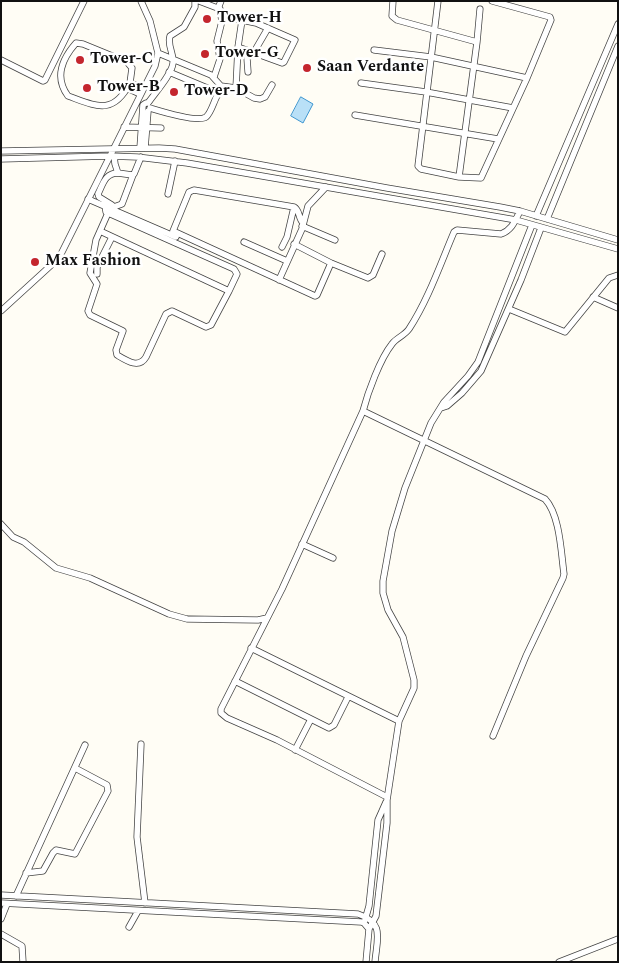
<!DOCTYPE html>
<html>
<head>
<meta charset="utf-8">
<style>
  body { margin:0 }
  #map { position:relative; width:619px; height:963px; overflow:hidden; background:#fffdf5; font-family:Spectral,serif }
  canvas { display:block }
  .frame { position:absolute; inset:0; border:2px solid #111; pointer-events:none }
</style>
</head>
<body>
<div id="map">
<canvas width="619" height="963"></canvas>
<div class="frame"></div>
</div>
<script>
const context = document.querySelector('canvas').getContext('2d');
context.lineJoin = 'round';
function paint(path, color) { context.fillStyle = color; context.fill(path, 'evenodd'); }
function trace(path, color, width, dash) { context.strokeStyle = color; context.lineWidth = width; context.lineCap = dash ? 'butt' : 'round'; context.setLineDash(dash || []); context.stroke(path); }
function write(font, color, halo, rows, align = 'center') {
  context.font = font + ' Spectral,serif'; context.lineWidth = 5; context.setLineDash([]); context.textBaseline = 'middle'; context.strokeStyle = halo; context.fillStyle = color; for (const [text, x, y, turn = 0] of rows) {
    context.save(); context.translate(x, y); context.rotate((+turn || 0) * Math.PI / 180); context.textAlign = isNaN(turn) ? turn : align; if (halo) context.strokeText(text, 0, 0); context.fillText(text, 0, 0); context.restore();
  }
}
const water = new Path2D(`
  M301,97L313,104L303,123L291,116Z`);
paint(water, '#b9e0f7');
trace(water, '#3f96cf', 1);
const minor = new Path2D(`
  M199,1L220,9
  M393,1L392,16L397,20L477,42L459,177
  M438,1L418,166L421,169L459,177L481,178L527,78L551,20L550,17L492,1
  M222,16L256,23L295,40L284,62L282,63L238,47L242,20
  M477,42L480,9
  M374,50L431,57L527,78
  M158,53L211,75L221,86L236,88L254,98L260,99L265,97L272,85
  M1,60L43,81L45,80L84,1
  M248,72L247,58L254,52L268,28
  M214,77L220,59L217,41L222,21L219,6L221,1
  M130,83C113,116 96,106 68,96C54,77 62,59 76,43L83,44L127,62L132,68L130,83L144,88
  M361,83L426,92L513,108
  M127,88L140,94
  M236,88L238,47
  M150,108C160,111 198,123 206,117C211,113 214,101 217,96V92L169,72
  M355,115L498,139
  M124,127L161,128
  M140,148L143,105L146,103H148C155,93 172,74 173,63C174,53 167,46 170,36L184,27L195,7V1
  M145,148L148,111
  M1,151L159,148L175,149L387,188L500,207L520,211L618,240
  M114,156L115,164L118,173L132,175L134,174L141,157
  M1,159L110,156L137,157L187,163L516,220L618,249
  M168,194L175,161
  M88,199L176,237
  M105,205L106,212L234,269L237,274L229,291
  M112,205L99,197L98,194C103,184 105,173 118,173
  M111,208L122,204L133,175
  M536,216L618,24
  M547,219L618,46
  M303,223C298,218 300,210 294,207L194,190L189,192L173,231L315,296L317,295L331,263
  M302,226L335,240
  M100,231L229,291L211,325L206,327L172,311L166,314L146,357C139,369 127,361 117,355L116,350L123,331L90,315L88,311L97,284L90,273L96,240L108,213
  M244,242L287,261
  M294,244L331,263L368,278L373,275L382,254
  M282,247L287,237L294,207
  M97,274V267L112,237
  M279,280L302,229L308,206L326,187
  M593,297L618,308
  M509,309L565,332L609,278L618,275
  M1,311L59,258L155,66L158,53L150,21L141,1
  M441,408L447,406L462,393L481,371L521,280L541,228
  M363,411L545,499C560,515 561,552 564,574L563,578L526,656L493,736
  M1,524L13,537L24,542L56,568L90,578L169,614L187,619L258,620L267,618
  M302,544L333,558
  M251,648L399,721
  M235,681L329,728L334,725L348,697
  M141,744L137,837L145,903
  M295,750L311,719
  M387,797L277,740L227,718L221,713V709L282,589L363,411C368,392 380,359 392,344C396,338 404,336 409,329C428,300 440,265 454,232L457,230L501,234C512,230 515,221 520,211
  M26,873L43,871L53,853L56,850L75,854L108,791L107,785L75,768
  M1,895L358,914C385,923 377,938 375,962
  M16,896L85,745
  M1,903L361,922L364,923L369,929
  M1,919L7,904
  M365,920L369,906L378,820L386,802
  M129,927L138,911
  M1,934L22,946L23,962
  M366,962L369,929L376,916L387,823V800L399,721L414,688V680L403,637L388,610L383,593V581L392,531L405,488L431,423L444,402L468,376L478,362L532,225
  M559,962L618,939`);
trace(minor, '#444', 7);
trace(minor, '#fff', 5.5);
for (const [x, y, r, color] of [
  [207,19,5,"#c4262e"],
  [205,54,5,"#c4262e"],
  [80,60,5,"#c4262e"],
  [307,68,5,"#c4262e"],
  [87,88,5,"#c4262e"],
  [174,92,5,"#c4262e"],
  [35,262,5,"#c4262e"]
]) { const dot = new Path2D(); dot.arc(x, y, r, 0, 2 * Math.PI); context.fillStyle = color; context.fill(dot); trace(dot, '#fff', 2); }
write('bold 16px', '#111', '#fff', [
  ["Tower-H",217,19],
  ["Tower-G",215,54],
  ["Tower-C",90,60],
  ["Saan Verdante",317,68],
  ["Tower-B",97,88],
  ["Tower-D",184,92],
  ["Max Fashion",45,262]
], 'left');
</script>
</body>
</html>
